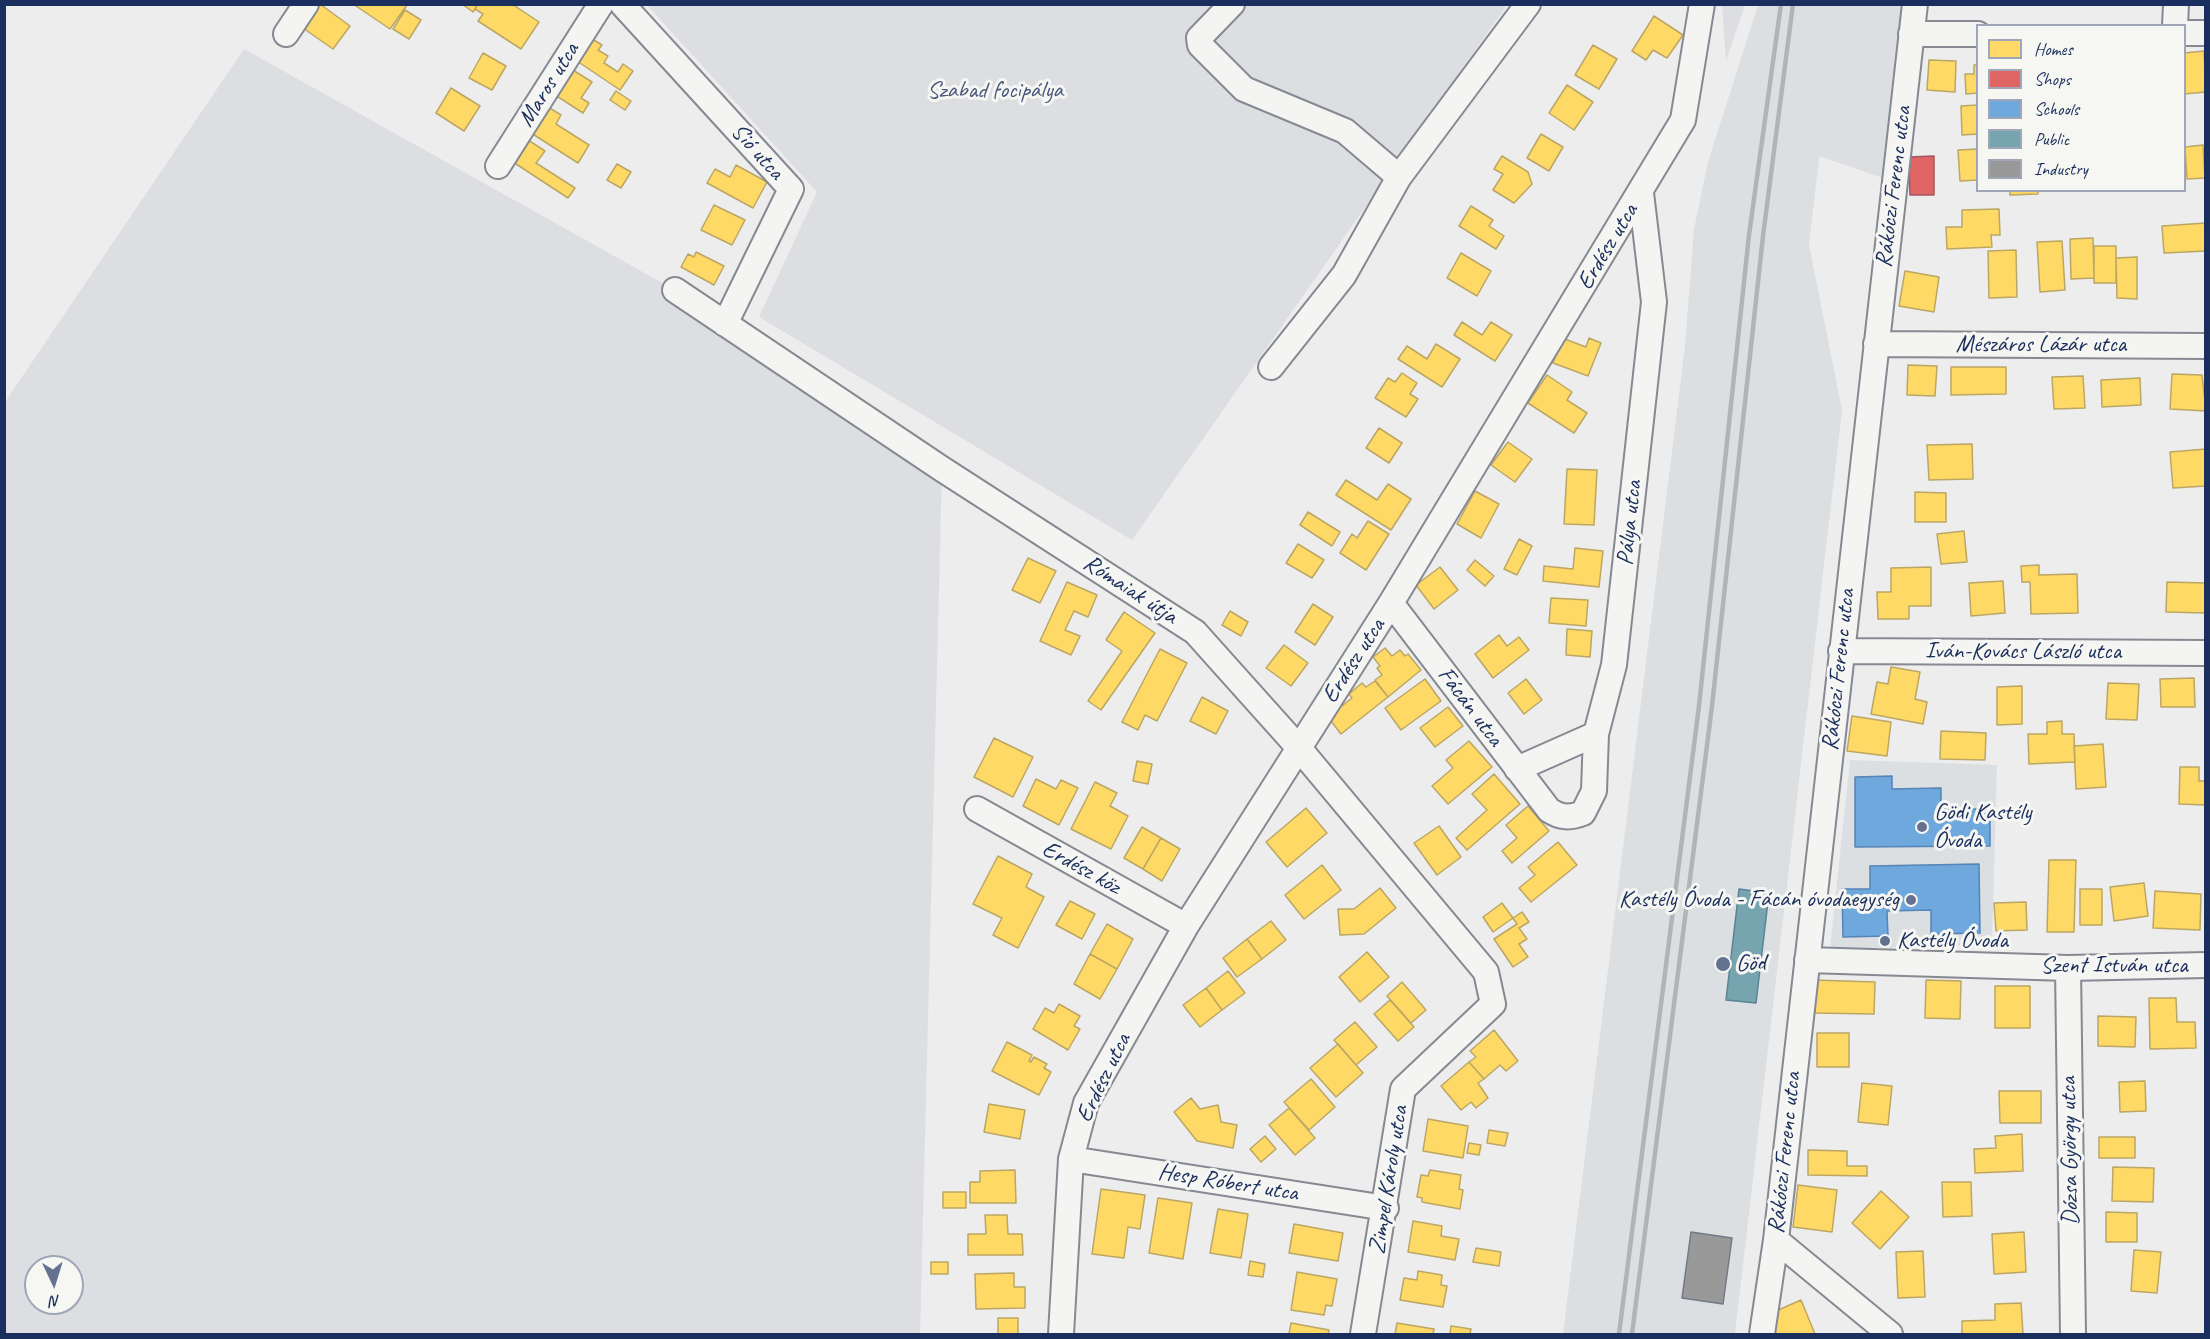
<!DOCTYPE html>
<html>
<head>
<meta charset="utf-8">
<style>
  body { margin:0 }
  #map { position:relative; width:2210px; height:1339px; overflow:hidden; background:#ededed; font-family:Caveat,sans-serif }
  canvas { display:block }
  .frame { position:absolute; inset:0; border:6px solid #1b2f5e; pointer-events:none }
  .legend { position:absolute; left:1976px; top:24px; width:210px; height:168px; box-sizing:border-box; background:#f6f6f2; border:2px solid #9ea6b7; margin:0; padding:8px 10px; list-style:none; font-size:18px; color:#1b2f5e }
  .legend li { display:flex; align-items:center; gap:12px; height:30px }
  .legend b { width:30px; border:2px solid #9ea6b7 }
  .north { position:absolute; left:24px; top:1255px; width:60px; height:60px; box-sizing:border-box; background:#f6f6f2; border:2px solid #9ea6b7; border-radius:50%; rotate:176deg; font-size:16px; font-weight:700; line-height:24px; text-align:center; color:#1b2f5e }
  .north::after { content:''; display:block; margin:auto; width:21px; height:27px; background:#647290; clip-path:polygon(50% 0,100% 100%,50% 72%,0 100%) }
</style>
</head>
<body>
<div id="map">
<canvas width="2210" height="1339"></canvas>
<div class="frame"></div>
<ul class="legend">
<li><b style="height:16px;background:#ffd966"></b>Homes</li>
<li><b style="height:16px;background:#e06666"></b>Shops</li>
<li><b style="height:16px;background:#6fa8dc"></b>Schools</li>
<li><b style="height:16px;background:#76a5af"></b>Public</li>
<li><b style="height:16px;background:#999"></b>Industry</li>
</ul>
<div class="north">N</div>
</div>
<script>
const context = document.querySelector('canvas').getContext('2d');
context.lineJoin = 'round';
function paint(path, color) { context.fillStyle = color; context.fill(path, 'evenodd'); }
function trace(path, color, width, dash) { context.strokeStyle = color; context.lineWidth = width; context.lineCap = dash ? 'butt' : 'round'; context.setLineDash(dash || []); context.stroke(path); }
function write(font, color, halo, rows, align = 'center') {
  context.font = font + ' Caveat,sans-serif'; context.lineWidth = 6; context.setLineDash([]); context.textBaseline = 'middle'; context.strokeStyle = halo; context.fillStyle = color; for (const [text, x, y, turn = 0] of rows) {
    context.save(); context.translate(x, y); context.rotate((+turn || 0) * Math.PI / 180); context.textAlign = isNaN(turn) ? turn : align; if (halo) context.strokeText(text, 0, 0); context.fillText(text, 0, 0); context.restore();
  }
}
paint(new Path2D(`
  M1758,5H1837L1809,245L1842,410L1735,1334H1563L1685,346L1694,229L1708,162Z
  M1850,760L1997,765L1992,945L1830,949Z`), '#dcdfe1');
paint(new Path2D(`
  M647,5H1507L1132,540L759,317L817,192Z
  M1722,5H1745L1726,61Z
  M1837,5H1903L1883,178L1819,156Z
  M244,49L675,290L942,469L920,1334H5V402ZM36,1267H72V1303H36Z`), '#dcdee1');
const homes = new Path2D(`
  M315,4H320L350,26L333,49L300,26Z
  M353,4H407V5L390,29Z
  M462,4H478L473,12Z
  M478,4H512L539,22L521,49L478,21L483,14L475,9Z
  M405,10L421,20L409,39L393,29Z
  M1654,16L1683,35L1667,58L1653,50L1646,60L1632,51Z
  M589,37L602,45L598,50L608,56L604,63L618,72L623,64L633,71L620,90L574,59Z
  M1593,45L1617,59L1599,89L1575,75Z
  M2204,51L2206,92L2184,94V53Z
  M483,53L506,66L492,90L469,78Z
  M1929,60L1956,61L1955,92L1927,90Z
  M1974,65H1978V93L1966,94L1965,74H1974Z
  M568,67L592,82L581,98L589,103L583,113L552,93Z
  M1567,85L1593,102L1574,130L1549,113Z
  M451,88L480,106L464,131L436,113Z
  M616,91L631,101L625,110L610,100Z
  M545,105L561,115L556,124L589,145L578,163L528,131Z
  M1978,105V134L1962,135L1961,106Z
  M1541,134L1563,147L1549,171L1527,158Z
  M525,138L545,151L536,163L575,188L568,198L510,160Z
  M2203,145L2205,178L2187,179L2185,147Z
  M1978,149V180L1960,181L1958,150Z
  M1502,156L1528,172L1532,184L1514,203L1493,190L1503,174L1494,169Z
  M617,164L631,172L621,188L607,180Z
  M736,165L767,182L753,208L707,183L715,169L730,177Z
  M2010,190H2038V194L2010,195Z
  M714,205L745,220L732,245L701,230Z
  M1471,206L1493,220L1489,226L1504,236L1496,249L1459,226Z
  M1999,209L2000,235H1991L1992,247L1947,249L1946,227H1962V210Z
  M2206,223V251L2164,253L2162,226Z
  M2093,238L2094,278L2071,279L2070,239Z
  M2062,241L2065,290L2040,292L2037,242Z
  M2094,246H2116V283H2094Z
  M2016,250L2017,297L1989,298L1988,251Z
  M696,252L724,266L714,285L681,267L688,254L694,257Z
  M1461,253L1491,271L1477,296L1447,278Z
  M2137,257V299L2117,298L2116,258Z
  M1905,271L1939,277L1934,312L1899,306Z
  M1462,322L1482,335L1491,322L1512,335L1495,361L1454,335Z
  M1562,338L1586,347L1589,338L1601,343L1588,376L1553,363Z
  M1436,344L1460,359L1442,387L1398,359L1407,346L1427,359Z
  M1908,365L1937,366L1935,396L1907,395Z
  M1951,367H2006V394L1951,395Z
  M1402,373L1417,383L1410,394L1418,399L1406,417L1375,398L1388,378L1395,382Z
  M2172,374L2202,375L2206,411L2170,409Z
  M1547,375L1572,392L1567,400L1587,413L1574,433L1528,403Z
  M2083,376L2085,408L2054,409L2052,377Z
  M2140,378L2141,405L2102,407L2101,380Z
  M1379,428L1402,443L1389,463L1366,448Z
  M1508,442L1532,459L1515,482L1491,465Z
  M1972,444L1973,479L1929,480L1927,445Z
  M2206,449V486L2173,488L2170,452Z
  M1567,469L1597,470L1594,525L1564,524Z
  M1346,480L1377,500L1388,484L1411,499L1391,530L1336,495Z
  M1475,491L1499,504L1481,538L1457,524Z
  M1915,492L1946,493V522H1915Z
  M1308,512L1340,532L1332,546L1300,525Z
  M1368,521L1389,534L1366,570L1340,553L1352,534L1357,538Z
  M1964,531L1967,562L1941,564L1937,534Z
  M1519,539L1532,546L1517,575L1504,569Z
  M1298,544L1324,560L1312,578L1286,563Z
  M1575,548L1603,551L1599,587L1543,581L1544,566L1573,569Z
  M1028,558L1056,571L1040,603L1012,590Z
  M1475,560L1494,576L1485,586L1467,570Z
  M2039,565V575L2077,574L2078,613L2031,614L2030,582H2022L2021,566Z
  M1440,567L1458,590L1434,609L1416,585Z
  M1931,567V606H1909V619H1878L1877,592H1891V568Z
  M2003,581L2005,613L1971,616L1969,583Z
  M1067,582L1097,595L1088,617L1074,611L1065,630L1080,636L1071,655L1040,641Z
  M2167,582L2206,583V613L2166,612Z
  M1551,598L1588,600L1586,626L1549,623Z
  M1313,604L1333,617L1315,645L1295,632Z
  M1230,611L1248,622L1241,636L1222,625Z
  M1124,612L1155,633L1101,710L1088,701L1122,651L1106,640Z
  M1567,629L1592,631L1590,657L1566,655Z
  M1499,635L1507,646L1519,637L1529,650L1493,678L1475,654Z
  M1284,645L1308,663L1291,686L1266,668Z
  M1385,648L1392,656L1400,650L1405,656L1408,654L1421,670L1388,697L1375,680L1382,675L1377,668L1380,666L1373,657Z
  M1160,649L1187,663L1157,721L1145,715L1138,730L1122,722Z
  M1891,667L1920,672L1915,699L1927,702L1923,724L1871,714L1877,682L1888,684Z
  M2194,678L2195,707H2161L2160,679Z
  M1425,679L1441,701L1401,730L1385,708Z
  M1526,679L1542,700L1524,714L1508,693Z
  M1375,681L1388,697L1341,734L1328,717L1352,698L1349,694L1362,683L1366,687Z
  M2108,683L2139,684L2137,720L2106,719Z
  M2022,686V724L1997,725V687Z
  M1202,697L1228,711L1216,734L1190,721Z
  M1448,707L1463,726L1435,747L1420,728Z
  M1852,716L1891,722L1887,756L1847,751Z
  M2062,721V734H2074L2075,762L2029,764L2028,734H2047V722Z
  M1941,731L1986,733L1985,760L1940,759Z
  M994,738L1033,757L1013,797L974,777Z
  M1469,741L1492,767L1448,804L1432,786L1453,768L1446,760Z
  M2103,744L2106,787L2076,789L2074,746Z
  M1137,761L1152,764L1148,784L1133,781Z
  M2180,767H2199V781H2206V805L2179,804Z
  M1494,774L1520,804L1467,850L1456,838L1487,810L1472,794Z
  M1036,779L1056,789L1061,780L1078,788L1059,825L1023,806Z
  M1095,782L1117,793L1110,806L1128,816L1111,849L1071,829Z
  M1528,806L1549,831L1512,863L1502,851L1517,838L1506,825Z
  M1306,808L1327,833L1287,867L1266,842Z
  M1439,826L1461,857L1437,875L1414,843Z
  M1142,827L1161,838L1143,869L1124,858Z
  M1161,838L1180,849L1162,881L1143,869Z
  M1558,842L1577,865L1531,902L1519,888L1535,875L1528,867Z
  M998,856L1032,874L1026,887L1044,897L1018,948L993,935L1002,918L973,904Z
  M2049,860H2076L2074,932H2047Z
  M1322,865L1341,890L1304,919L1285,895Z
  M2144,883L2148,916L2114,921L2110,887Z
  M1380,888L1396,908L1364,934L1340,935L1338,909H1354Z
  M2080,889H2102V925H2080Z
  M2155,891L2201,894L2200,930L2153,928Z
  M1070,901L1095,914L1082,939L1056,925Z
  M2026,902L2027,930L1996,931L1994,903Z
  M1502,903L1513,918L1493,932L1483,917Z
  M1522,912L1529,922L1519,928L1527,939L1519,944L1528,957L1513,967L1494,939L1517,924L1513,918Z
  M1271,921L1286,940L1262,959L1247,939Z
  M1107,924L1133,939L1117,969L1090,954Z
  M1247,939L1262,959L1237,977L1223,958Z
  M1367,952L1389,977L1360,1002L1339,977Z
  M1090,954L1117,969L1100,999L1074,984Z
  M1228,971L1245,993L1222,1010L1206,988Z
  M1814,980L1875,982L1874,1014L1813,1013Z
  M1926,980L1961,981L1960,1019L1925,1018Z
  M1402,982L1426,1010L1411,1023L1387,996Z
  M1995,986H2030V1028H1995Z
  M1206,988L1222,1010L1200,1027L1183,1005Z
  M2149,998H2176L2177,1022H2195L2196,1048L2150,1049Z
  M1390,1000L1414,1027L1398,1041L1374,1014Z
  M1059,1004L1080,1016L1074,1026L1080,1029L1068,1050L1033,1029L1045,1008L1054,1013Z
  M2098,1016L2136,1017L2135,1047L2098,1046Z
  M1355,1022L1377,1047L1356,1065L1334,1040Z
  M1494,1030L1518,1061L1506,1071L1500,1065L1484,1079L1469,1062L1476,1057L1470,1051Z
  M1817,1033H1849V1067H1817Z
  M1007,1042L1032,1055L1029,1061L1031,1062L1034,1057L1047,1064L1044,1068L1051,1072L1039,1095L992,1071Z
  M1338,1044L1363,1073L1336,1097L1310,1068Z
  M1469,1062L1484,1079L1478,1083L1488,1098L1476,1108L1471,1102L1461,1110L1441,1086Z
  M1311,1079L1335,1107L1309,1130L1284,1102Z
  M2145,1081L2146,1111L2120,1112L2119,1082Z
  M1862,1083L1892,1086L1888,1125L1858,1122Z
  M1999,1091H2041V1123H2000Z
  M1191,1098L1200,1109L1218,1105L1221,1122L1237,1125L1233,1148L1197,1141L1174,1112Z
  M989,1104L1025,1110L1020,1139L984,1132Z
  M1289,1108L1315,1138L1295,1155L1269,1125Z
  M1428,1119L1468,1126L1463,1158L1423,1151Z
  M1489,1130L1508,1133L1505,1146L1487,1143Z
  M2022,1134L2023,1171L1975,1173L1974,1149L1996,1148L1995,1136Z
  M1265,1136L1276,1149L1261,1162L1250,1149Z
  M2099,1137H2135V1158H2099Z
  M1469,1143L1481,1145L1479,1155L1467,1153Z
  M1808,1150L1847,1151V1166H1867V1176L1808,1175Z
  M2113,1167L2154,1168L2153,1202L2112,1201Z
  M1015,1170L1016,1203H970V1182H980V1171Z
  M1430,1170L1461,1175L1459,1189L1463,1190L1460,1209L1422,1202V1198L1417,1197L1421,1175L1428,1176Z
  M1942,1182H1971L1972,1216L1943,1217Z
  M1798,1185L1837,1190L1832,1232L1793,1227Z
  M1101,1189L1145,1195L1140,1229L1128,1227L1124,1258L1092,1254Z
  M1881,1191L1909,1217L1880,1249L1852,1223Z
  M943,1192H966V1208H943Z
  M1158,1198L1192,1203L1183,1259L1149,1253Z
  M1218,1209L1248,1214L1241,1258L1210,1253Z
  M2106,1212L2137,1213V1242H2106Z
  M985,1215H1007L1008,1234H1022L1023,1255H968V1234H986Z
  M1413,1221L1442,1226L1441,1236L1459,1239L1455,1260L1408,1252Z
  M1294,1224L1343,1233L1338,1261L1289,1253Z
  M2024,1232L2026,1272L1994,1274L1992,1234Z
  M1476,1248L1501,1252L1499,1266L1473,1262Z
  M2134,1250L2161,1252L2157,1293L2131,1291Z
  M1923,1251L1925,1297L1898,1298L1896,1252Z
  M1250,1261L1265,1264L1263,1277L1248,1275Z
  M931,1262H948V1274H931Z
  M1418,1271L1442,1275L1441,1285L1447,1286L1443,1307L1400,1300L1404,1278L1417,1280Z
  M1297,1272L1337,1279L1332,1306L1326,1305L1324,1315L1291,1310Z
  M1014,1273V1287H1025V1308L976,1309L975,1274Z
  M1801,1300L1815,1334H1775L1767,1315Z
  M2021,1303L2023,1334H1962V1321L1995,1320V1304Z
  M998,1318H1018V1334H998Z
  M1291,1323L1329,1330L1328,1334H1289Z
  M1397,1323L1434,1329L1433,1334H1395Z
  M1451,1326L1471,1329L1470,1334H1450Z`);
paint(homes, '#ffd966');
trace(homes, '#bba664', 1.5);
const shops = new Path2D(`
  M1934,156V195H1910L1909,157Z`);
paint(shops, '#e06666');
trace(shops, '#a55664', 1.5);
const schools = new Path2D(`
  M1892,776V789L1941,788V809H1990V846L1855,847V777Z
  M1979,864L1980,933L1931,934V910L1887,911L1888,936L1843,937L1842,889H1870V866Z`);
paint(schools, '#6fa8dc');
trace(schools, '#5684b6', 1.5);
const public = new Path2D(`
  M1739,889L1769,893L1756,1003L1726,1000Z`);
paint(public, '#76a5af');
trace(public, '#5b8297', 1.5);
const industry = new Path2D(`
  M1691,1232L1732,1238L1723,1304L1682,1298Z`);
paint(industry, '#999');
trace(industry, '#737987', 1.5);
const minor = new Path2D(`
  M622,4L791,189L725,324
  M1232,4L1199,38L1200,45L1244,89L1345,131L1399,177
  M2175,26L2176,4
  M2184,33H2206
  M286,34L306,4
  M1911,34H1978
  M498,166L601,4
  M675,290L942,469L1195,632L1298,747L1486,972L1493,1004L1403,1089L1363,1334
  M1876,344L2206,346
  M1271,367L1344,275L1399,177L1528,4
  M1391,603L1549,810C1561,818 1570,818 1583,813L1594,791L1596,734L1614,665L1654,302L1641,193
  M1841,651L2206,653
  M1517,769L1596,734
  M977,809L1186,926
  M1807,960L2068,968L2206,965
  M2068,968L2073,1334
  M1071,1159L1386,1208
  M1776,1240L1890,1334
  M1061,1334L1071,1159L1086,1103L1186,926L1391,603L1683,120L1702,4
  M1762,1334L1776,1240L1915,4`);
trace(minor, '#868992', 28);
trace(minor, '#f4f4f2', 24);
trace(new Path2D(`
  M1619,1334L1699,706L1749,235L1781,4
  M1632,1334L1712,706L1763,236L1793,4`), '#b1b3b8', 4.5);
for (const [x, y, r, color] of [
  [1922,827,6,"#647290"],
  [1911,900,6,"#647290"],
  [1885,941,6,"#647290"],
  [1723,964,8,"#647290"]
]) { const dot = new Path2D(); dot.arc(x, y, r, 0, 2 * Math.PI); context.fillStyle = color; context.fill(dot); trace(dot, '#f6f6f2', 2); }
write('24px', '#1b2f5e', '#f6f6f2', [
  ["Maros utca",549,85,-58],
  ["Sió utca",757,152,48],
  ["Rákóczi Ferenc utca",1894,187,-83],
  ["Erdész utca",1608,247,-59],
  ["Mészáros Lázár utca",2041,345],
  ["Pálya utca",1630,523,-84],
  ["Rómaiak útja",1130,590,33],
  ["Iván-Kovács László utca",2023,652],
  ["Erdész utca",1354,661,-57],
  ["Rákóczi Ferenc utca",1839,670,-84],
  ["Fácán utca",1470,707,53],
  ["Erdész köz",1081,868,29],
  ["Szent István utca",2114,966],
  ["Erdész utca",1104,1078,-64],
  ["Dózsa György utca",2070,1151,-91],
  ["Rákóczi Ferenc utca",1785,1153,-84],
  ["Zimpel Károly utca",1389,1180,-81],
  ["Hesp Róbert utca",1228,1183,9]
]);
write('24px', '#48587c', '#f6f6f2', [
  ["Szabad focipálya",995,91]
]);
write('24px', '#1b2f5e', '#f6f6f2', [
  ["Gödi Kastély",1934,813],
  ["Óvoda",1934,841],
  ["Kastély Óvoda - Fácán óvodaegység",1899,900,"right"],
  ["Kastély Óvoda",1897,941],
  ["Göd",1736,964]
], 'left');
</script>
</body>
</html>
